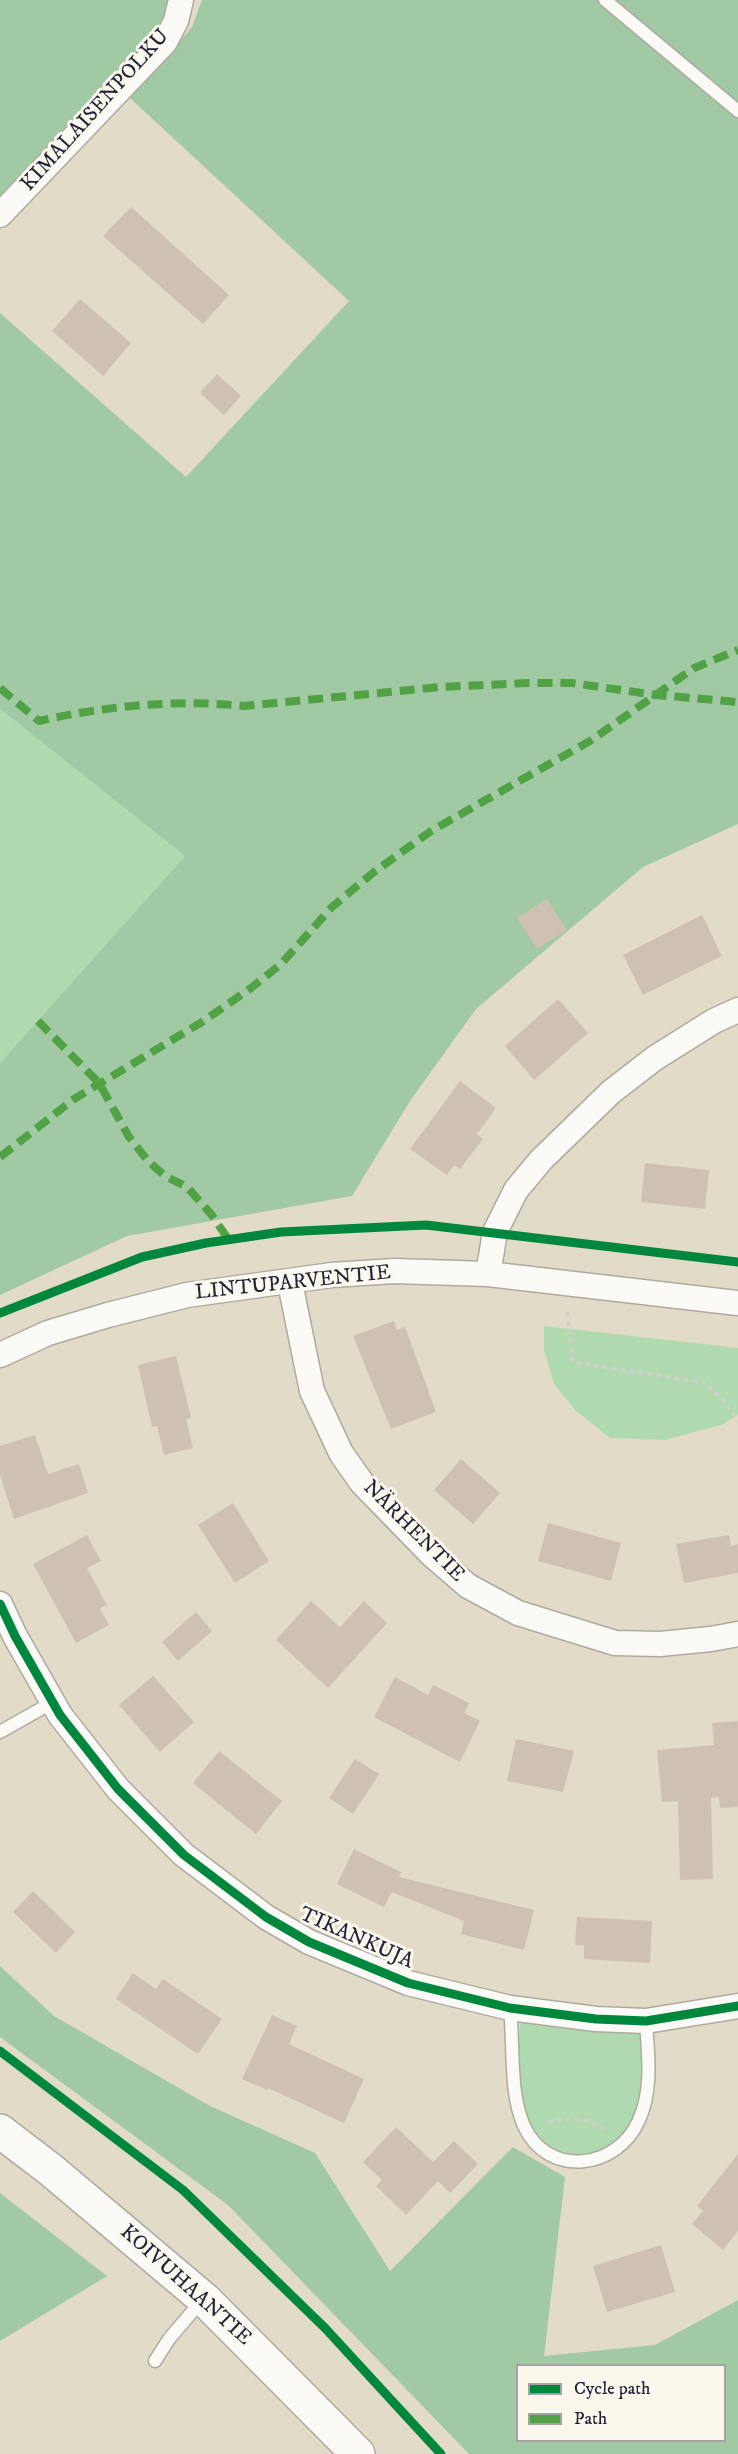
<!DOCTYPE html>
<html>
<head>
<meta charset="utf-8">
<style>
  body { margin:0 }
  #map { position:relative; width:738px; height:2454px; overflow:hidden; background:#e2dbc8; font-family:"IM FELL DW Pica",serif }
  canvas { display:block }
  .legend { position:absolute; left:516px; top:2364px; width:210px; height:78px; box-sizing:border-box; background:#fbf7ec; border:2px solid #a4a2a5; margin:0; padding:8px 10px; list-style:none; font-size:18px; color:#22223b }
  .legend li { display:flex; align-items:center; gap:12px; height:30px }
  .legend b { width:30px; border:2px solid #a4a2a5 }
</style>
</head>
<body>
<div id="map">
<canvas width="738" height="2454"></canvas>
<ul class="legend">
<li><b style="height:8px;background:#00873e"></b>Cycle path</li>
<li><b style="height:8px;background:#50a245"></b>Path</li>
</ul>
</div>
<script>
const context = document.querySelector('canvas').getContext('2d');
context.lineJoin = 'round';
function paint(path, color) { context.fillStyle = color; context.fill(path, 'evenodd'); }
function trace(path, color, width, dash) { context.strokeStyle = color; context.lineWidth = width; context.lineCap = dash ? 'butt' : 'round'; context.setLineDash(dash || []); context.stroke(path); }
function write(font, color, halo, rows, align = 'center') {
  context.font = font + ' "IM FELL DW Pica",serif'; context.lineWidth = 6; context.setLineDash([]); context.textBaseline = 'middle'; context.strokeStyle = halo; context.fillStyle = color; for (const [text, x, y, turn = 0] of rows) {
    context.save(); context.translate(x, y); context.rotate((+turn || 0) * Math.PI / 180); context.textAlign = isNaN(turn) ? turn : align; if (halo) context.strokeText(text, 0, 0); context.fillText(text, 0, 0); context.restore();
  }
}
paint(new Path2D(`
  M0,709L185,856L0,1063Z
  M544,1326L738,1348V1415L721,1425L665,1440L610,1438L575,1410L554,1384L544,1350Z
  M521,2019L641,2030C642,2049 646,2083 642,2099C629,2156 565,2183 529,2127C515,2106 517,2043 521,2019Z`), '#afdab0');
paint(new Path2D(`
  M0,0H169L164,19L153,39L0,200Z
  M202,0H738V824L643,867L476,1009L410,1101L352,1196L127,1236L0,1295V1063L185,856L0,709V313L186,477L349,301L130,98L192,27Z
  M0,1966L54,2016L210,2106L315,2153L390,2271L513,2147L565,2177L544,2356L655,2345L738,2300V2454H469L228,2205L0,2037ZM518,2366H724V2440H518Z
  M0,2193L107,2276L0,2341Z`), '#a1c9a3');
paint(new Path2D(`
  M131,207L229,295L203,324L103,236Z
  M80,299L131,343L103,376L52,331Z
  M217,374L241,396L224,415L200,393Z
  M547,899L567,930L537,949L517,918Z
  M702,915L722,956L643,995L623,955Z
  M558,999L588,1033L534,1080L505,1046Z
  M460,1081L496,1108L477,1134L483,1139L460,1169L454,1165L447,1175L410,1149Z
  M645,1163L709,1170L705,1209L641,1202Z
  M394,1321L397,1330L405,1327L436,1412L391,1429L353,1336Z
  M176,1356L191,1418L186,1419L193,1448L164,1455L157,1426L152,1427L138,1365Z
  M35,1435L48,1474L79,1464L88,1493L14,1519L0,1475V1446Z
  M461,1459L500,1493L473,1524L434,1490Z
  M233,1503L269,1561L235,1583L198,1525Z
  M548,1523L621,1543L611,1581L538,1561Z
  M87,1535L101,1561L87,1568L107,1605L100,1608L109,1625L76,1643L33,1564Z
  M729,1535L731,1546L738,1544V1573L684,1583L676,1544Z
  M311,1601L340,1627L364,1601L387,1623L328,1688L276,1640Z
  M196,1612L212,1631L178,1661L162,1642Z
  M153,1676L194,1722L160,1752L119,1705Z
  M395,1677L428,1695L433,1685L469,1703L464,1713L480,1721L460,1762L374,1717Z
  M738,1721V1807L720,1808L719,1797L711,1798L713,1879L680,1880L678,1801L662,1802L657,1750L714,1745L712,1723Z
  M516,1739L574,1751L563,1792L507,1781Z
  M219,1751L282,1801L256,1834L193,1783Z
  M355,1759L379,1774L353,1814L329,1798Z
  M354,1849L401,1872L399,1877L534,1910L524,1950L461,1934L464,1921L392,1892L384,1907L337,1884Z
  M33,1891L75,1932L56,1953L13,1912Z
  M577,1917L652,1921L650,1963L584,1959V1945H575Z
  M133,1973L156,1989L163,1979L222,2019L198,2054L116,1999Z
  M272,2015L297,2026L289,2044L364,2079L344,2123L268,2088L267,2090L242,2079Z
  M396,2127L433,2162L454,2141L478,2164L450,2193L438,2181L406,2215L376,2186L382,2180L363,2162Z
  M738,2154V2231L723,2250L692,2224L703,2211L697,2206Z
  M661,2245L675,2292L607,2312L593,2266Z`), '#cec1b1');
const lane = new Path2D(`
  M605,0L738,111
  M0,1732L53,1702
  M510,2008C514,2044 509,2093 524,2126C548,2179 618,2169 639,2120C653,2089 648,2054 646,2021
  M155,2361L169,2339L203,2299`);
const street = new Path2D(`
  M0,215L165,42L176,21L181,0
  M488,1274L495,1232L516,1190L541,1160L611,1092L655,1058L714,1021L738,1010
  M290,1283L312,1391L341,1453L362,1483L432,1555L468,1586L518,1613L615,1643L660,1644L711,1639L738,1634
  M0,1355L48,1333L108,1315L187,1295L332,1275L394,1271L488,1274L738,1303
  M0,1604L15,1636L60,1715L118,1789L184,1855L266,1917L309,1942L408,1983L510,2008L596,2019L646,2021L738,2006`);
const secondary = new Path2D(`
  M0,2131L51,2170L204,2299L358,2454`);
trace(lane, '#aeaaa0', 15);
trace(street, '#aeaaa0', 27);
trace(secondary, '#aeaaa0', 36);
trace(new Path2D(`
  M567,1312L573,1362L705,1383L724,1401L738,1421
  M548,2122C570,2117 585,2117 604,2129`), '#d1cfcb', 4, [4.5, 4.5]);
trace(lane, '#fbfaf7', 12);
trace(street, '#fbfaf7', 24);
trace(secondary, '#fbfaf7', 33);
trace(new Path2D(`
  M0,688L39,721C105,706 176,699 244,706L441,687L528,683H572L656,695L738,702
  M38,1021L99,1083L129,1137L148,1161L165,1176L187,1187L211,1214L228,1239
  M0,1157L74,1099L202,1022L251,988L281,964L332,907L374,872L431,831L590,741L694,668L738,650`), '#50a245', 8, [15, 8]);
trace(new Path2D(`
  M0,1313L142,1257L206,1243L281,1232L426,1225L738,1262
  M0,1604L15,1636L60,1715L118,1789L184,1855L266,1917L309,1942L408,1983L510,2008L596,2019L646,2021L738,2006
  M0,2051L183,2190L325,2328L441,2454`), '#00873e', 9);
write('21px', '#22223b', '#fbf7ec', [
  ["KIMALAISENPOLKU",96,111,-48],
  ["LINTUPARVENTIE",293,1284,-6],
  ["NÄRHENTIE",413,1532,45],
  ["TIKANKUJA",356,1939,24],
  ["KOIVUHAANTIE",185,2286,42]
]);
</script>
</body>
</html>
